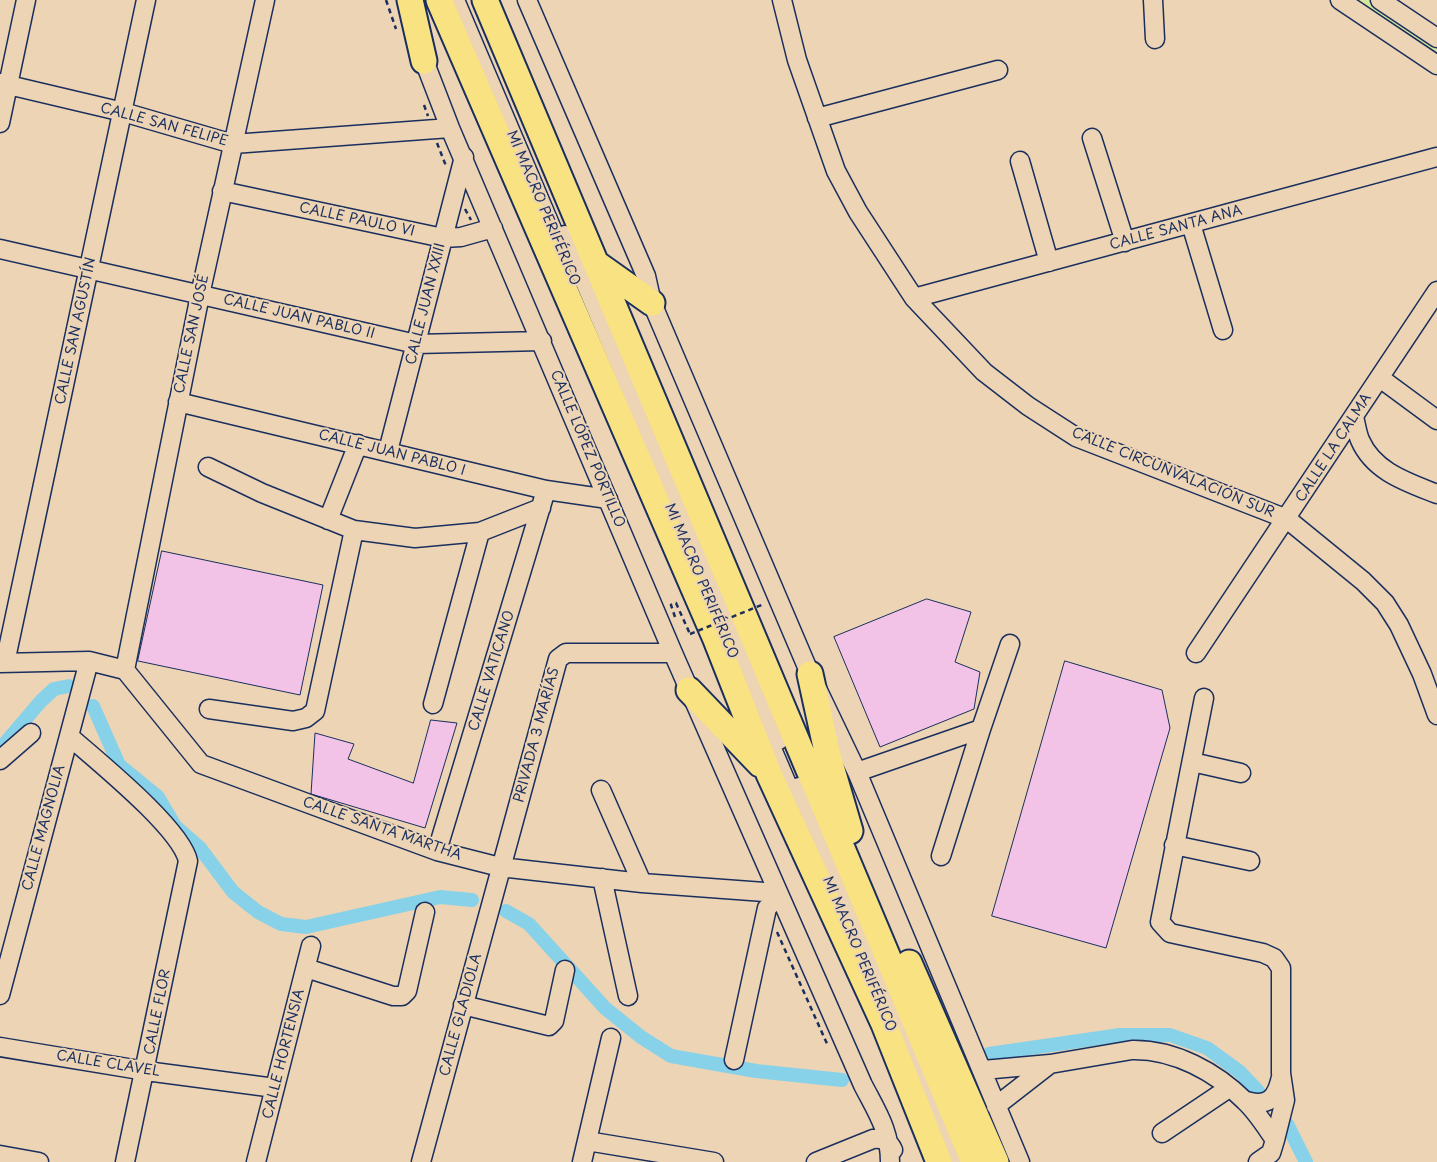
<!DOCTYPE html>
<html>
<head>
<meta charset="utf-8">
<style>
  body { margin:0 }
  canvas { display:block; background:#ecd4b4 }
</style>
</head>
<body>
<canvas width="1437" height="1162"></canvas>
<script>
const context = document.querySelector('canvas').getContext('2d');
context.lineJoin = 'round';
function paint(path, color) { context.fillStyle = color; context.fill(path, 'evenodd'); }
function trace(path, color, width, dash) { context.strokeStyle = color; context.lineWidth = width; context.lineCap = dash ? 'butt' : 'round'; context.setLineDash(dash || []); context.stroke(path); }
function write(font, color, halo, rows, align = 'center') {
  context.font = font + ' "Playpen Sans",sans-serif'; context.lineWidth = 4; context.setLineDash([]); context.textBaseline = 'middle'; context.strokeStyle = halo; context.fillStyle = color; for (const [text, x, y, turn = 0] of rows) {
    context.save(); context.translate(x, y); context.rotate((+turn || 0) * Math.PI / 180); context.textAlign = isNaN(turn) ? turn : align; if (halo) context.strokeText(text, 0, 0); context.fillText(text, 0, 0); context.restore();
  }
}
paint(new Path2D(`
  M1346,0H1373L1437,42V61Z`), '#d6e89b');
trace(new Path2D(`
  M93,706L119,765L158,797L175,826L200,848L233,892L258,912L281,924L306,927L440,897L472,900
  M0,749L41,701L54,689L69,686
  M506,911L529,924L605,1008L641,1037L671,1056L756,1071L842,1080
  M989,1054L1120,1035H1170L1207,1048L1240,1072L1258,1091
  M1287,1124L1306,1162`), '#88d2e9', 14);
const building = new Path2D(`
  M162,551L323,585L300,695L138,661Z
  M927,599L971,612L955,662L980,672L974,709L880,747L834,637Z
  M1065,661L1162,690L1170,728L1106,948L992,916Z
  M431,720L457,723L425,828L311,794L315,733L354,744L348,759L413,783Z`);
paint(building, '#f2c3e7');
trace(building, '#1b2f5e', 1);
const minor = new Path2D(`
  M455,0L563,255
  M527,0L646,276L652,303L810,674L857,772L1020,1162
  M782,0L797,60L836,171L858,212L914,298L984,372L1028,406L1076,437L1287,519L1363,581L1385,603L1399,625L1422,674L1437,715
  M1153,0L1155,39
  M1340,0L1437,65
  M1380,0L1437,38
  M420,50L450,128L673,653L863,1085C877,1112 890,1131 890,1162
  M0,83L123,112L233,144L450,128
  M817,118L998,70
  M0,123L26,0
  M1092,138L1125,242
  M1020,161L1049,262
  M222,191L443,238L461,237L493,228
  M1191,224L1223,330
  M565,235L779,740
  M0,249L416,344L542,341
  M914,298L1437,157
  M1380,378L1437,420
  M178,402L546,490L608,499
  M1354,417C1356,424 1357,433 1360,440C1374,472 1407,482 1437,494
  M388,451L464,157
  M208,467L262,493L354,530L415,538L480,532L541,508
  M328,520L358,444
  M1196,653L1437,291
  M0,663L89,661L125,670
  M5,663L146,0
  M125,670L201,764L437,851L500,867L642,883L778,893
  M125,670L200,295L265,0
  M1204,698L1160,922L1170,933L1263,953L1274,958L1281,968V1073L1285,1100L1275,1140
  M433,704L480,532
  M209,709L293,721L306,718L315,711L354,530
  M764,730L796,805
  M69,736C96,760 181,828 188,861L125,1162
  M0,760L31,733
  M1192,762L1241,773
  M857,772L981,729L1010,644
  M799,787L958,1162
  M601,790L642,883
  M1174,845L1250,861
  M437,851L546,490
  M941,856L981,729
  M602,878L628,996
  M306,968L393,996H402L407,991L425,912
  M0,995L89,661
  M463,1005L549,1026L554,1021L565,970
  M0,1047L146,1071L275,1088
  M734,1060L767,908L779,896
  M983,1070L1050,1064L1132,1050C1174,1049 1216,1072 1245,1101C1257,1112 1266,1127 1275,1140L1271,1153L1258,1162
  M1246,1101C1268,1107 1276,1099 1281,1077
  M996,1106L1050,1064
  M1162,1133L1229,1088
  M587,1141L714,1162
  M0,1155L39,1162
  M256,1162L311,946
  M421,1162L558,659L566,653H673
  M582,1162L611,1038
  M816,1162L873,1139C883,1138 889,1141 893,1150`);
const highway = new Path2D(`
  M410,0L424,61
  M439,0L715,637L769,774L884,1024L939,1162
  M485,0L974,1162
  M597,264L652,303
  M810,674L828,756L850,831
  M689,690L760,764
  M909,963L996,1162`);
trace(minor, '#1b2f5e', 21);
trace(highway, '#1b2f5e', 29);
trace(new Path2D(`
  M386,0L396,29
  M424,105L428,116
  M437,143L446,166
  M465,209L471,220
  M675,617L671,605L676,603L690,634
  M777,932L828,1046`), '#1b2f5e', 2.5, [5, 4]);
trace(minor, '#ecd4b4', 18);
trace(highway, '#f8e281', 25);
trace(new Path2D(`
  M690,634L764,604`), '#1b2f5e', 2.5, [5, 4]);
write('14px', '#1b2f5e', '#ecd4b4', [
  ["CALLE SAN FELIPE",164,125,15],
  ["MI MACRO PERIFÉRICO",543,208,67],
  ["CALLE PAULO VI",357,220,12],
  ["CALLE SANTA ANA",1176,228,-15],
  ["CALLE JUAN XXIII",426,304,-76],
  ["CALLE JUAN PABLO II",299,317,13],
  ["CALLE SAN AGUSTÍN",76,331,-78],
  ["CALLE SAN JOSÉ",192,334,-78],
  ["CALLE LA CALMA",1334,448,-57],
  ["CALLE LÓPEZ PORTILLO",587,449,67],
  ["CALLE JUAN PABLO I",392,453,14],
  ["CALLE CIRCUNVALACIÓN SUR",1173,473,22],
  ["MI MACRO PERIFÉRICO",701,581,67],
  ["CALLE VATICANO",492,671,-73],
  ["PRIVADA 3 MARÍAS",537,735,-75],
  ["CALLE MAGNOLIA",44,828,-75],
  ["CALLE SANTA MARTHA",382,829,19],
  ["MI MACRO PERIFÉRICO",859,954,67],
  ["CALLE FLOR",158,1012,-79],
  ["CALLE GLADIOLA",461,1015,-75],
  ["CALLE HORTENSIA",284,1054,-76],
  ["CALLE CLAVEL",108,1064,9]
]);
</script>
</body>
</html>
